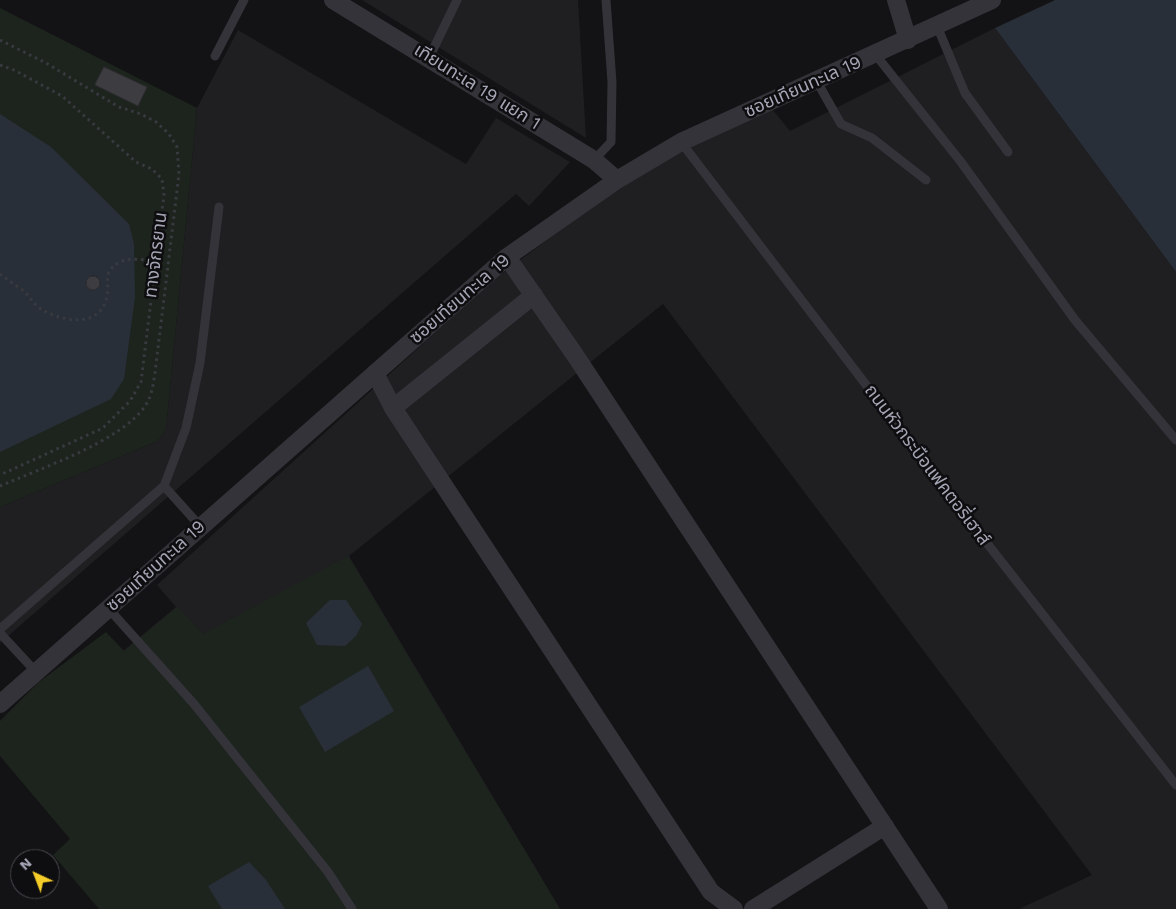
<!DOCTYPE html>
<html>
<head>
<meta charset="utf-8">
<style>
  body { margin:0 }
  #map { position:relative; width:1176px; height:909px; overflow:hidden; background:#131214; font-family:"Work Sans",sans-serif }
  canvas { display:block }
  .north { position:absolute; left:10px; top:849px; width:50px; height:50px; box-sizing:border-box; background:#0e0d0f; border:1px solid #4a4a51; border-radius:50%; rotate:317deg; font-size:14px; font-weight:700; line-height:20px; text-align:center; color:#a4a6b5 }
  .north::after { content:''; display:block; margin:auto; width:18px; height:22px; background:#f5cd29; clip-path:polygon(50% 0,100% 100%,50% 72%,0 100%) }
</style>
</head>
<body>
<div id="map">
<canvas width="1176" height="909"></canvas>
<div class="north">N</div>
</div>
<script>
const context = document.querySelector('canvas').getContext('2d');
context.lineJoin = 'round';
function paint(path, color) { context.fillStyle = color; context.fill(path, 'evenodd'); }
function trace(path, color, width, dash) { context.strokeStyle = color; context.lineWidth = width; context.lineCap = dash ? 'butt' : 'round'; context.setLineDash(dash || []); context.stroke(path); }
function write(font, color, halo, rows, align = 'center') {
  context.font = font + ' "Work Sans","Noto Sans Thai",sans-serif'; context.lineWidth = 5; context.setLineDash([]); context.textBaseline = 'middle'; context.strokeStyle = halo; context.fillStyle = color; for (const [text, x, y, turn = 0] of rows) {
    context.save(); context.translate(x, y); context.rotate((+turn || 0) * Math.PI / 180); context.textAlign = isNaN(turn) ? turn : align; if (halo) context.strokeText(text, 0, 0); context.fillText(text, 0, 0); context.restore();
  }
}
paint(new Path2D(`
  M362,0H578L586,138Z
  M995,28L1176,272V909H1019L1092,875L663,304L349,556L560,909L123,651L176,607L157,585L491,282L656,158L772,109L790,131Z
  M238,30L466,164L496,118L570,162L529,206L516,194L0,643V507L158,441L166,429L197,108Z`), '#1f1e21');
paint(new Path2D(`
  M0,8L197,108L166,429L158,441L0,507Z
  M348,556L560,909H99L53,855L70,839L0,756V721L39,682L106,632L124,651L177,607L203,634Z`), '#1d241e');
paint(new Path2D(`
  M1055,0H1176V272L995,28Z
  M0,114L51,147L129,224L134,244L135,297L124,379L111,399L0,452ZM93,275L98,277L101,284L94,290L88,288L87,279Z
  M330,600H346L362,624L356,636L345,646L317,645L306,623Z
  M368,666L394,711L325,752L299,707Z
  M249,862L266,880L285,909H222L208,886Z`), '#292f38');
const building = new Path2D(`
  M104,67L147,87L138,106L95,85Z
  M86 283a7 7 0 1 1 14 0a7 7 0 1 1-14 0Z`);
paint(building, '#3d3c41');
trace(building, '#2d2c30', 1);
trace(new Path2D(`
  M0,40L46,63L119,107L141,114L156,122L169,134L177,147L179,174L155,373C153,385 152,396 145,406C122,441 39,469 0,486
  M0,65L14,70L62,96L136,162L152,169L162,179L164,195L141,382L130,401L103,428L0,475
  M0,274C8,280 17,286 25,292C30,298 35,305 41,309C62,322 101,329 107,296C110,282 102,273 118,263C128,257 145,260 156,261`), '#393a40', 3, [2.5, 4]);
trace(new Path2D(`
  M937,26L965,93L1008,152
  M875,54L961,162L1075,320L1176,440
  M215,56L244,0
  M429,58L457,0
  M816,80L841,124L872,138L926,180
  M681,142L979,533L1176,785
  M594,160L611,142L612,82L606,0
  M200,526L164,486L186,428L200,363L219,207
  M108,608L194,704L328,872L352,909
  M0,629L164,486
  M0,633L36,672`), '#333339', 9);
trace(new Path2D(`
  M333,0L594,160L617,180
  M896,0L908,40
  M507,257L575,355L939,909
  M375,373L393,408L711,892L734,909
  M393,408L534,295
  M0,704L507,257L617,180L681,142L992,0
  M753,909L885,826`), '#333339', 18);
write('18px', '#a4a6b5', '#0e0d0f', [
  ["เทียนทะเล 19 แยก 1",477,87,32],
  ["ซอยเทียนทะเล 19",803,87,-24],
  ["ทางจักรยาน",156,255,-83],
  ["ซอยเทียนทะเล 19",460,299,-41],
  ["ถนนหัวกระบือแฟคตอรี่เฮาส์",927,465,53],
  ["ซอยเทียนทะเล 19",156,566,-42]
]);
</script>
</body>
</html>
